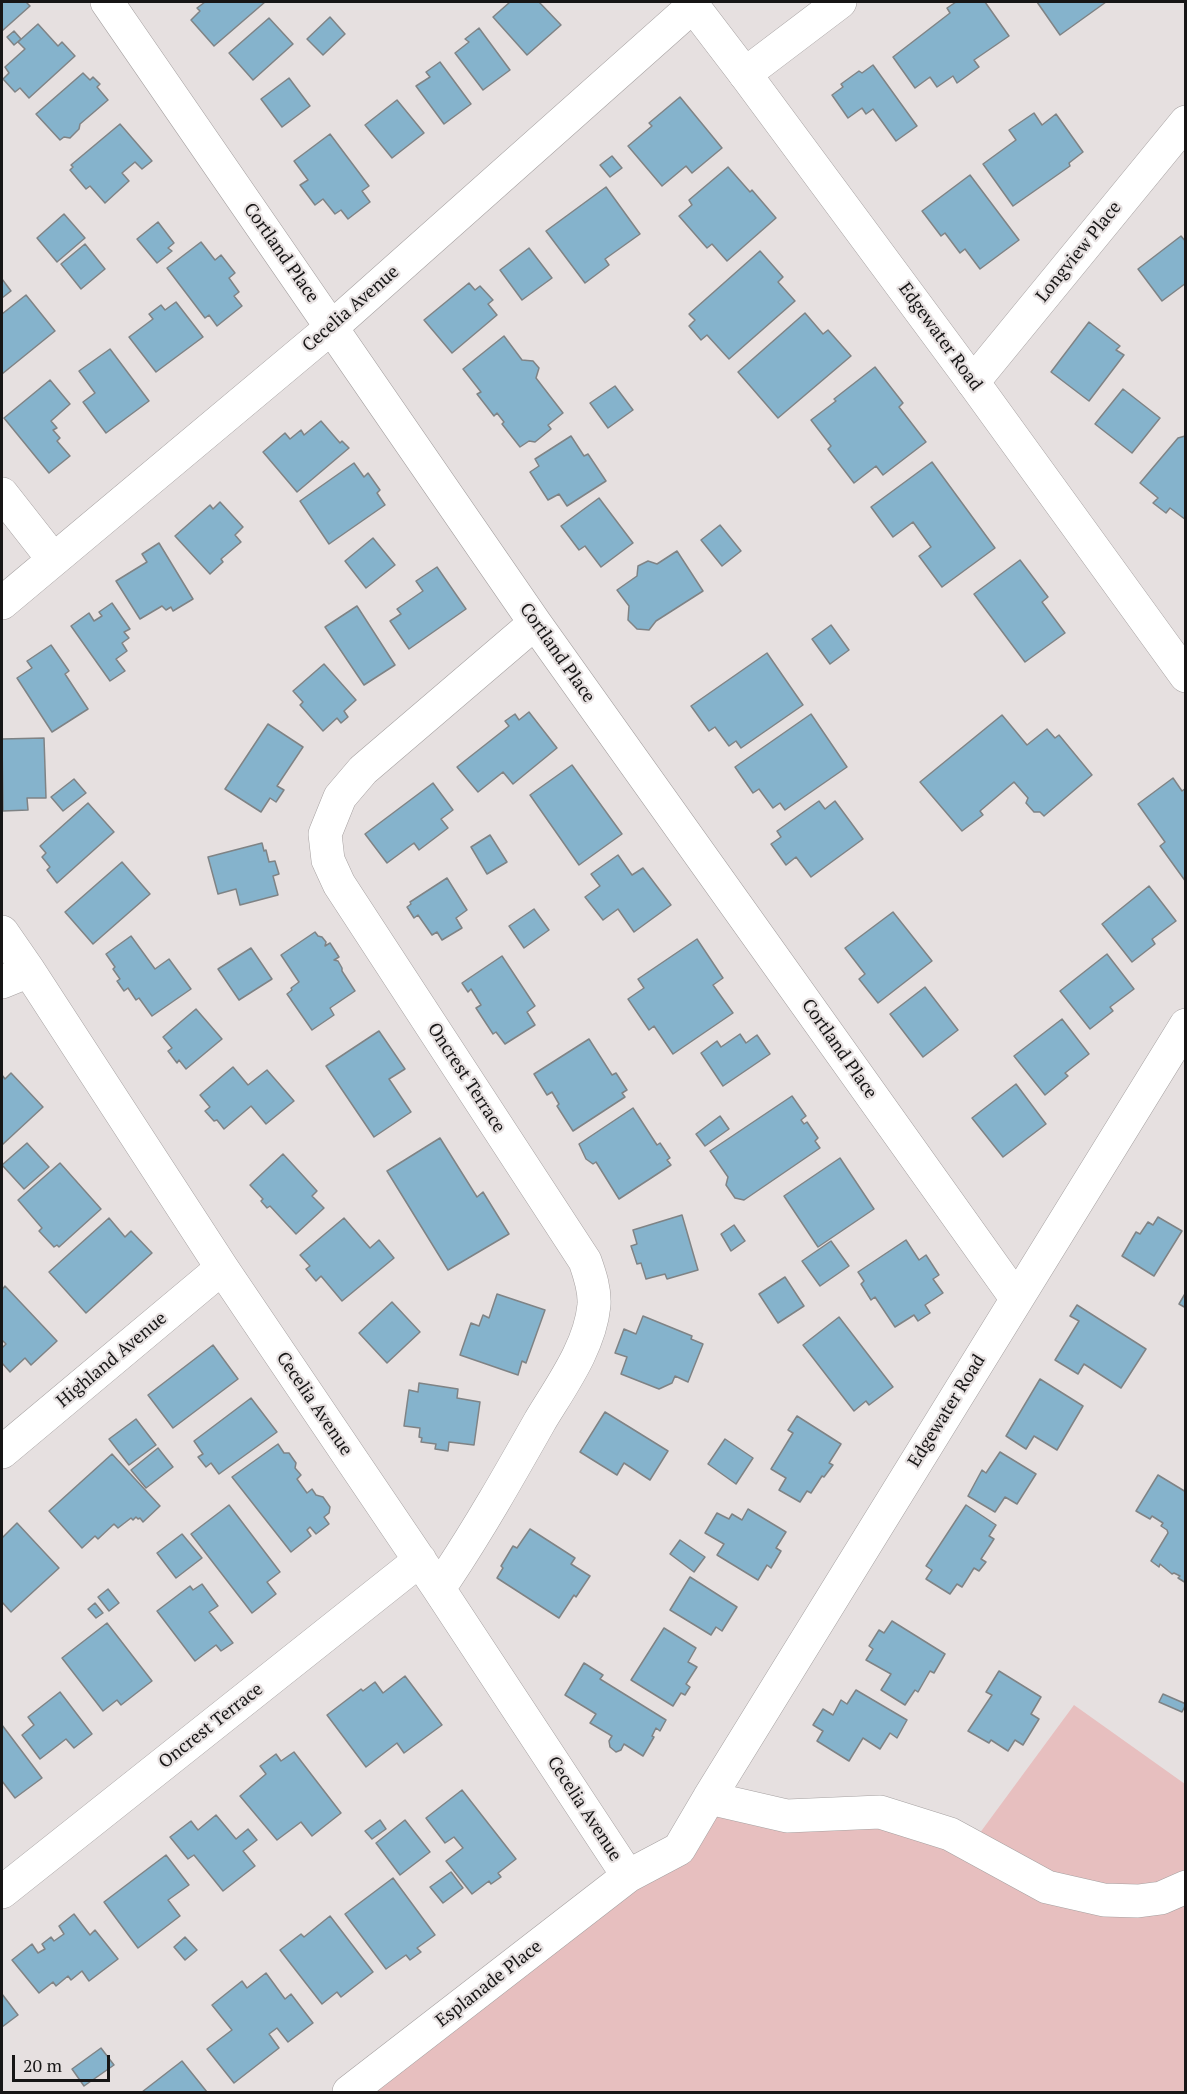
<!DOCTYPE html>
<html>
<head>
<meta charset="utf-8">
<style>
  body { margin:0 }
  #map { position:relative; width:1187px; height:2094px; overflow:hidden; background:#e6e0e0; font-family:"PT Serif",serif }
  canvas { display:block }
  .frame { position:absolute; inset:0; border:3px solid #171616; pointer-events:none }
  .scale { position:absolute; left:12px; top:2055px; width:98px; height:27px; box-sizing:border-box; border:3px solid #171616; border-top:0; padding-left:8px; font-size:18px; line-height:21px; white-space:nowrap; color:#171616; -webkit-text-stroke:4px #e6e0e0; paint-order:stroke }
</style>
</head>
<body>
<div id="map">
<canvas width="1187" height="2094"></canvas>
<div class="frame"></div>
<div class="scale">20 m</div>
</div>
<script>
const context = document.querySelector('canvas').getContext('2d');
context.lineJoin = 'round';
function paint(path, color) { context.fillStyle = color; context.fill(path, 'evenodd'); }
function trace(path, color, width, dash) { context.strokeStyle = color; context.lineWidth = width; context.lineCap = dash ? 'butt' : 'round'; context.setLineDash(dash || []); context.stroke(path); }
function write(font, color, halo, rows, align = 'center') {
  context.font = font + ' "PT Serif",serif'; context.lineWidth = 4.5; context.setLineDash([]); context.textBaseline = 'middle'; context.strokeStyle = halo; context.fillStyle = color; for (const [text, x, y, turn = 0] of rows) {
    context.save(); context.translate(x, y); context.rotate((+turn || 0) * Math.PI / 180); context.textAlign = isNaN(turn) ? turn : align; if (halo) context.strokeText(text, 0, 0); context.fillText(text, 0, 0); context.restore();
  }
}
paint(new Path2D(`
  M1074,1705L1185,1784V2092H349L628,1876L709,1798L880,1812L971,1845Z`), '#e7bfbf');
const building = new Path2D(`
  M2,2H26L30,6L2,31Z
  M205,2H265L214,46L191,20L200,11L197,8Z
  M510,2H539L561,25L527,55L493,17Z
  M956,2H985L1009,36L974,60L979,67L957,83L953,76L937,87L930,77L915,88L893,57L950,13L947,8Z
  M1037,2H1106L1060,35Z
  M330,17L345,34L323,55L307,39Z
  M269,18L293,44L253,80L229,53Z
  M38,24L58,46L62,42L75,56L29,98L20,88L15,92L3,79L9,73L5,67L25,49L18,42Z
  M479,28L510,70L483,90L455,53L469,42L465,39Z
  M14,31L21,39L14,45L7,37Z
  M440,62L471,104L444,124L416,86L430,77L426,72Z
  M873,65L917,126L896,141L873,109L866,114L862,108L848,118L832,95L843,87L841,84L859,71L862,73Z
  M83,73L90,80L93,77L100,84L97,87L108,100L80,124L79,129L70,138L64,137L60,140L36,114Z
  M289,78L310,106L282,127L261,99Z
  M680,97L722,148L692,173L686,166L662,186L628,146L652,126L649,123Z
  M397,100L424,133L392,158L365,125Z
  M1034,113L1042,125L1056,114L1083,152L1069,163L1070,166L1013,206L983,164L1016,140L1009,130Z
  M120,124L152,161L142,169L135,162L122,173L129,181L105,203L90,186L86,189L70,170L73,167L71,165Z
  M330,134L369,186L362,191L370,202L348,219L341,210L335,214L323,199L315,205L300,185L308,180L294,161Z
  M612,156L622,168L610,177L600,165Z
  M728,167L750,192L752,190L776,218L727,261L712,244L707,248L679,216L692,205L689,200Z
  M970,175L1019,240L980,269L965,249L960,253L945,233L941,236L922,211Z
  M606,187L640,234L605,259L609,265L585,283L546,231Z
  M64,214L85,238L57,262L37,238Z
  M158,222L174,243L168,248L172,251L157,263L137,239Z
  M1181,236L1186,242V283L1162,301L1138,269Z
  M201,242L215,260L221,255L235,273L229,278L239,292L234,296L242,306L217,326L209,315L205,318L167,268Z
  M85,244L105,269L81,289L61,264Z
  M529,248L552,278L522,300L500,270Z
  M760,251L783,277L778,282L795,301L729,359L707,335L701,340L689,326L695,320L689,314Z
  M2,279L11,291L2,298Z
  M469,283L475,290L480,286L493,300L488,304L497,315L452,353L424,320Z
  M26,295L55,331L2,374V314Z
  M176,302L203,337L156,372L129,337L153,319L149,314L161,305L165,310Z
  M805,313L823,334L828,330L851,356L778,418L738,372Z
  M1089,322L1120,346L1116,350L1124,355L1089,401L1051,372Z
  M504,336L522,360L533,361L539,368L536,378L563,413L548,425L551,429L535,442L529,441L520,447L502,424L504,422L497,413L494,416L477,394L481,392L463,369Z
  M110,349L149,401L106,433L83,402L95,393L79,371Z
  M875,367L903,403L899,407L926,442L883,475L876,466L854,483L828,449L831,446L811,420L836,401L834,399Z
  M50,380L70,404L51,421L57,428L53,430L60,438L57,441L70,456L49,473L4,418Z
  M615,386L633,410L608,428L590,403Z
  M1123,389L1160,418L1132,453L1095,424Z
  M321,421L340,443L342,441L349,448L297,492L263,452L285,433L290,439L301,430L304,435Z
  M571,436L584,456L588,454L606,481L567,506L559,494L548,500L530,472L539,466L535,459Z
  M1185,436L1186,437V520L1170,508L1166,513L1153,503L1158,498L1140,483L1178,438Z
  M932,462L995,548L942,587L919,556L931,547L913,522L893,537L871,507Z
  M354,463L364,477L368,473L380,490L377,493L385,505L329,544L300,501Z
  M599,498L633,543L601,567L585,546L579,550L561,526Z
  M220,502L243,527L235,535L241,542L221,559L223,562L210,574L175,536L210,505L213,509Z
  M720,525L741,551L722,566L701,540Z
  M373,538L395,565L366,588L345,561Z
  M159,543L193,599L173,611L171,607L166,610L162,606L140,619L116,581L147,562L142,554Z
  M677,551L703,591L656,621L649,630L637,629L628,620L629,606L617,590L637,576L638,566L648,561L657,564Z
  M1020,560L1048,597L1042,602L1065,633L1025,662L974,594Z
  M437,567L466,609L409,649L390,621L401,614L397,609L423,591L416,581Z
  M112,603L130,629L124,632L129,638L122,643L127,651L116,659L125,671L110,681L71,626L89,613L94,621L102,616L99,612Z
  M357,606L395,665L364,685L325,627Z
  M831,625L849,650L830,664L812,639Z
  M51,645L69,671L65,674L88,709L52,732L17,678L32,668L27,661Z
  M767,653L803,705L741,748L736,741L729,746L715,727L709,731L691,706Z
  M324,664L356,700L344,711L348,717L341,723L337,718L323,731L300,705L303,702L293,691Z
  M529,712L557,748L513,784L503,772L478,792L457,767L509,726L505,721L515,714L519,720Z
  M811,714L847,767L785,810L780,803L773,808L759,789L753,793L735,767Z
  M1002,715L1027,745L1047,729L1055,738L1059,735L1092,775L1044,816L1040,812H1034L1026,803L1028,798L1014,782L980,811L983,815L962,831L920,782Z
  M268,724L303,747L277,786L284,790L276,802L270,798L261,812L225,789Z
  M44,738L46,798H27L28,810L3,811L2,739Z
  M572,765L622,834L579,865L530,795Z
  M1173,778L1182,791L1186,788V882L1160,846L1165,842L1138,804Z
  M74,779L86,793L63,811L51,797Z
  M433,783L453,810L441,819L448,828L419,850L414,843L387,863L365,834Z
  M819,801L825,809L835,801L863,839L811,877L796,857L786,865L771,844L781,837L777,831Z
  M88,803L114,832L57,883L47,870L50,867L42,857L46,853L40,846Z
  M490,835L507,862L487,874L471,847Z
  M262,843L264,851L266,850L269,862L275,861L279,874L273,876L278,895L240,905L236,889L218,894L208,857Z
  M618,855L632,875L643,868L671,905L634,932L618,909L603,920L585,897L600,886L591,874Z
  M122,862L150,894L93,944L65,912Z
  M447,878L467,910L456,918L462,928L442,940L437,932L432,935L418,915L414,918L407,907L411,904L410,902Z
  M1149,886L1176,921L1152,939L1155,944L1132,962L1102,924Z
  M534,909L549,930L524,948L509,926Z
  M893,912L932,961L878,1003L859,979L865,974L845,948Z
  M315,932L318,936L322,937L326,942L325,946L330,943L339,957L334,960L338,961L342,968V971L355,991L330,1008L334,1015L312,1030L287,994L292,990L291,988L299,982L281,955Z
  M131,936L155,969L169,959L191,989L152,1016L139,998L136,1000L128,988L124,991L117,981L120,979L113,969L115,967L106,954Z
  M697,939L723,978L713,985L733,1013L673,1054L654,1026L649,1030L628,999L644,988L638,979Z
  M251,948L272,979L239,1000L218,969Z
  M1107,954L1134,989L1110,1007L1113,1011L1090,1029L1060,991Z
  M502,956L535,1006L527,1012L535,1025L505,1044L496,1032L493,1034L476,1008L481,1005L471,989L468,992L462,983Z
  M925,987L958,1030L923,1057L890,1014Z
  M196,1009L222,1039L186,1069L179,1060L177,1063L168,1051L172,1048L163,1037Z
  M1062,1019L1089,1054L1065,1073L1068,1076L1045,1095L1014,1056Z
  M379,1031L405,1069L389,1079L411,1112L374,1137L326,1066Z
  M740,1034L746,1043L757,1035L770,1054L723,1086L701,1053L717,1041L721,1047Z
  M589,1039L612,1075L616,1073L627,1090L622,1093L625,1097L573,1131L557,1106L559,1104L552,1092L547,1095L534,1074Z
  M233,1067L248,1085L267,1070L294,1101L266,1124L251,1106L224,1129L217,1120L214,1121L205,1111L210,1107L200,1095Z
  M11,1073L43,1107L2,1145V1075L5,1079Z
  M1016,1084L1046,1124L1003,1157L972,1118Z
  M792,1096L806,1116L801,1120L804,1124L807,1122L818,1138L815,1141L820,1148L744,1200L735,1198L726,1185L728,1177L710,1151Z
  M633,1108L657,1145L660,1143L670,1158L667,1160L671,1165L619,1199L596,1162L593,1164L586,1159L579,1144Z
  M720,1116L729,1129L705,1146L696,1134Z
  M440,1138L477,1197L483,1192L509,1234L448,1270L387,1171Z
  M27,1143L49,1167L24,1189L2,1165Z
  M283,1154L317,1191L312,1196L324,1208L296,1234L270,1206L267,1208L261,1201L263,1199L250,1185Z
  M840,1158L874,1209L818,1247L784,1196Z
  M60,1163L101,1209L59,1247L57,1245L54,1247L39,1231L42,1228L18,1200Z
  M682,1215L698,1270L667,1279L665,1274L646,1279L641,1263L637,1264L631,1246L637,1244L633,1230Z
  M1158,1217L1182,1231L1154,1276L1122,1256L1136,1232L1140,1234L1148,1222L1153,1225Z
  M109,1218L125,1237L131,1231L152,1253L86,1313L49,1272Z
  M344,1218L370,1248L379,1240L394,1258L342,1301L321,1276L316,1281L306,1269L310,1266L300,1255Z
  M734,1225L745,1241L731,1251L721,1234Z
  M906,1240L919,1260L926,1255L939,1275L933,1279L943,1293L925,1305L930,1313L918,1321L914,1315L895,1327L875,1297L871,1300L861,1284L864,1281L858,1272Z
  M831,1241L849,1266L820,1286L802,1261Z
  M785,1277L804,1306L778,1323L759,1294Z
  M5,1286L57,1341L31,1365L25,1358L10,1372L2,1363V1348L6,1344L2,1340V1290Z
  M1186,1292V1308L1179,1304Z
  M497,1294L545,1310L526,1363L522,1361L518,1375L460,1355L471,1323L479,1326L483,1315L489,1318Z
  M392,1302L420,1332L387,1363L359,1333Z
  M1077,1305L1146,1349L1121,1388L1084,1364L1078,1374L1055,1360L1079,1321L1070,1316Z
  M643,1316L692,1336L691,1339L703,1344L688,1382L675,1376L672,1383L659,1389L621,1374L627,1357L615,1353L624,1329L636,1334Z
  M839,1317L893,1387L869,1405L866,1401L854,1411L803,1345Z
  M213,1345L238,1379L173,1428L148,1395Z
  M1040,1379L1083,1406L1057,1450L1034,1436L1026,1449L1006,1436Z
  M419,1383L458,1389L457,1398L480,1402L474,1445L449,1442L448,1451L435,1449L436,1444L421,1442L422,1438L419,1437L420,1428L404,1426L409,1390L418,1392Z
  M251,1398L277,1432L219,1474L211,1463L206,1467L198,1457L203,1454L194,1441Z
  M605,1412L668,1451L650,1480L624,1463L617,1475L580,1452Z
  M797,1416L841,1444L829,1463L833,1465L824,1477L822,1476L811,1493L807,1491L800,1502L779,1490L786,1478L771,1469L793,1433L788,1430Z
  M136,1419L156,1445L129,1465L109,1439Z
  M725,1439L753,1458L736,1484L708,1464Z
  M278,1444L284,1453H289L296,1463L295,1468L301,1475L297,1479L307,1493L312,1489L316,1495L323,1497L330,1507L329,1513L324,1517L329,1524L316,1534L310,1527L307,1530L311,1536L291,1552L232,1477Z
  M158,1448L173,1467L146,1488L131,1470Z
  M1000,1452L1036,1474L1017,1504L1005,1497L995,1512L968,1496L982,1470L986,1473Z
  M112,1454L160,1506L143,1522L140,1518L138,1519L136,1517L133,1520L131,1518L118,1528L114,1524L98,1539L95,1536L82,1548L49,1511Z
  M1158,1475L1186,1492V1583L1178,1578L1180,1576L1174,1573L1172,1574L1160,1564L1159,1567L1151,1561L1168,1533L1167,1530L1161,1526L1163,1523L1152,1516L1150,1519L1136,1511Z
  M229,1505L280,1572L267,1582L276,1594L252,1613L191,1534Z
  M966,1505L996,1525L989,1536L994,1539L981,1559L986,1562L979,1571L974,1568L962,1587L957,1584L950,1594L926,1579L932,1570L926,1566Z
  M748,1509L786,1532L776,1548L781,1551L771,1568L767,1565L758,1580L717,1555L724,1544L705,1533L717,1513L729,1519L732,1514L742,1520Z
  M17,1523L59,1568L11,1612L2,1602V1538Z
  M530,1529L575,1558L571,1564L590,1576L576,1597L574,1595L559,1618L497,1578L503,1568L501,1566L513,1546L517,1548Z
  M182,1534L202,1558L176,1578L157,1553Z
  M680,1540L705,1557L694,1572L670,1554Z
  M690,1577L737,1607L722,1631L716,1627L711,1635L670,1610Z
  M202,1584L218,1606L209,1612L233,1643L221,1651L216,1645L195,1661L157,1611L190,1586L193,1590Z
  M108,1589L119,1603L109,1611L98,1597Z
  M95,1603L103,1613L96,1618L88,1609Z
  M892,1621L945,1654L934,1673L930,1671L918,1692L915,1690L905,1705L881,1690L891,1674L866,1660L873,1649L869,1646L879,1630L884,1633Z
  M107,1623L152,1681L121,1705L117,1700L103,1711L62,1658Z
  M664,1628L696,1648L688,1662L697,1667L686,1684L690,1687L685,1695L681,1693L673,1706L631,1680Z
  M584,1663L603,1675L600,1679L666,1720L660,1731L656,1728L652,1736L654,1737L643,1756L624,1744L621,1750L616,1752L610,1747L609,1741L612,1736L590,1723L596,1714L565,1695Z
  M999,1671L1041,1697L1031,1714L1039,1719L1023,1745L1015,1740L1008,1751L991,1740L989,1743L968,1731L992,1695L986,1692Z
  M405,1676L442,1725L404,1753L397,1743L366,1767L327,1715L361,1689L363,1691L375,1682L383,1693Z
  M856,1690L907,1720L897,1738L890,1733L880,1749L863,1738L849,1761L817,1741L823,1731L813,1725L823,1709L833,1715L841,1700L847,1704Z
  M60,1692L92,1734L74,1748L66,1739L40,1759L22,1735L34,1725L28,1717Z
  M1163,1694L1186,1704L1182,1712L1159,1702Z
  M2,1725L42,1778L15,1798L2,1781Z
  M294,1752L341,1813L312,1836L301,1822L277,1840L240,1796L266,1774L260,1766L276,1754L281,1761Z
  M462,1790L516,1859L498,1873L501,1877L491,1884L489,1881L472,1894L446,1861L463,1848L454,1837L445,1843L426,1818Z
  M216,1815L236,1839L248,1829L257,1840L243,1851L255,1866L223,1891L194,1855L188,1859L170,1837L191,1821L198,1830Z
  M380,1820L386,1829L372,1839L365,1831Z
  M405,1820L430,1852L400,1875L376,1843Z
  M166,1855L189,1885L168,1900L180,1916L138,1948L104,1902Z
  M451,1872L463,1888L443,1903L430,1887Z
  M393,1878L435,1935L417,1948L421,1952L410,1960L406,1955L386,1969L345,1914Z
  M74,1914L90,1935L95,1930L118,1959L89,1981L82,1971L71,1980L68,1976L56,1986L53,1982L39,1993L12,1960L32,1944L38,1953L45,1949L42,1944L51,1937L54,1941L64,1934L59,1926Z
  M330,1916L373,1972L341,1997L337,1992L322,2004L280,1950L301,1934L304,1937Z
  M185,1937L197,1950L185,1960L174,1947Z
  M266,1973L285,1999L291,1994L313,2023L288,2042L277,2028L269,2034L279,2048L234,2083L207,2049L232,2030L212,2005L242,1981L247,1988Z
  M2,1994L18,2015L2,2027Z
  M101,2048L114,2065L84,2086L72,2069Z
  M182,2061L207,2092H142Z`);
paint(building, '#85b3cc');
trace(building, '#7f8385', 1.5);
const street = new Path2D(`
  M107,2L535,623L1016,1298
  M745,74L840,2
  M973,382L1186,122
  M2,494L53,559
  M2,603L332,327L693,6
  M2,932L29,971L222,1268L437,1586L628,1876
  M2,982L29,971
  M2,1452L222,1268
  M437,1586L446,1578C480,1527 510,1474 540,1421C561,1386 590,1347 594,1305C595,1290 590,1275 585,1261L339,884L328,860L325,834L340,797L363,770L535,623
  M709,1798L1186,1025
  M2,1892L420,1560
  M349,2092L628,1876L679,1849L709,1798L787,1816L880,1812L950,1834L1047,1887L1104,1900L1138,1901L1161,1898L1186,1887`);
const secondary = new Path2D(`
  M690,2L745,74L973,382L1186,676`);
trace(street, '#a6a1a1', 34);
trace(secondary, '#a6a1a1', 34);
trace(street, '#fff', 33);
trace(secondary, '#fff', 33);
write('18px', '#171616', '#e6e0e0', [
  ["Longview Place",1079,252,-51],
  ["Cortland Place",281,253,55],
  ["Cecelia Avenue",351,309,-41],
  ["Edgewater Road",940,337,54],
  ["Cortland Place",557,653,55],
  ["Cortland Place",839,1049,55],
  ["Oncrest Terrace",466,1078,57],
  ["Highland Avenue",112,1360,-40],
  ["Cecelia Avenue",314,1404,56],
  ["Edgewater Road",947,1411,-58],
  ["Oncrest Terrace",211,1726,-38],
  ["Cecelia Avenue",584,1809,57],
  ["Esplanade Place",489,1984,-38]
]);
</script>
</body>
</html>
